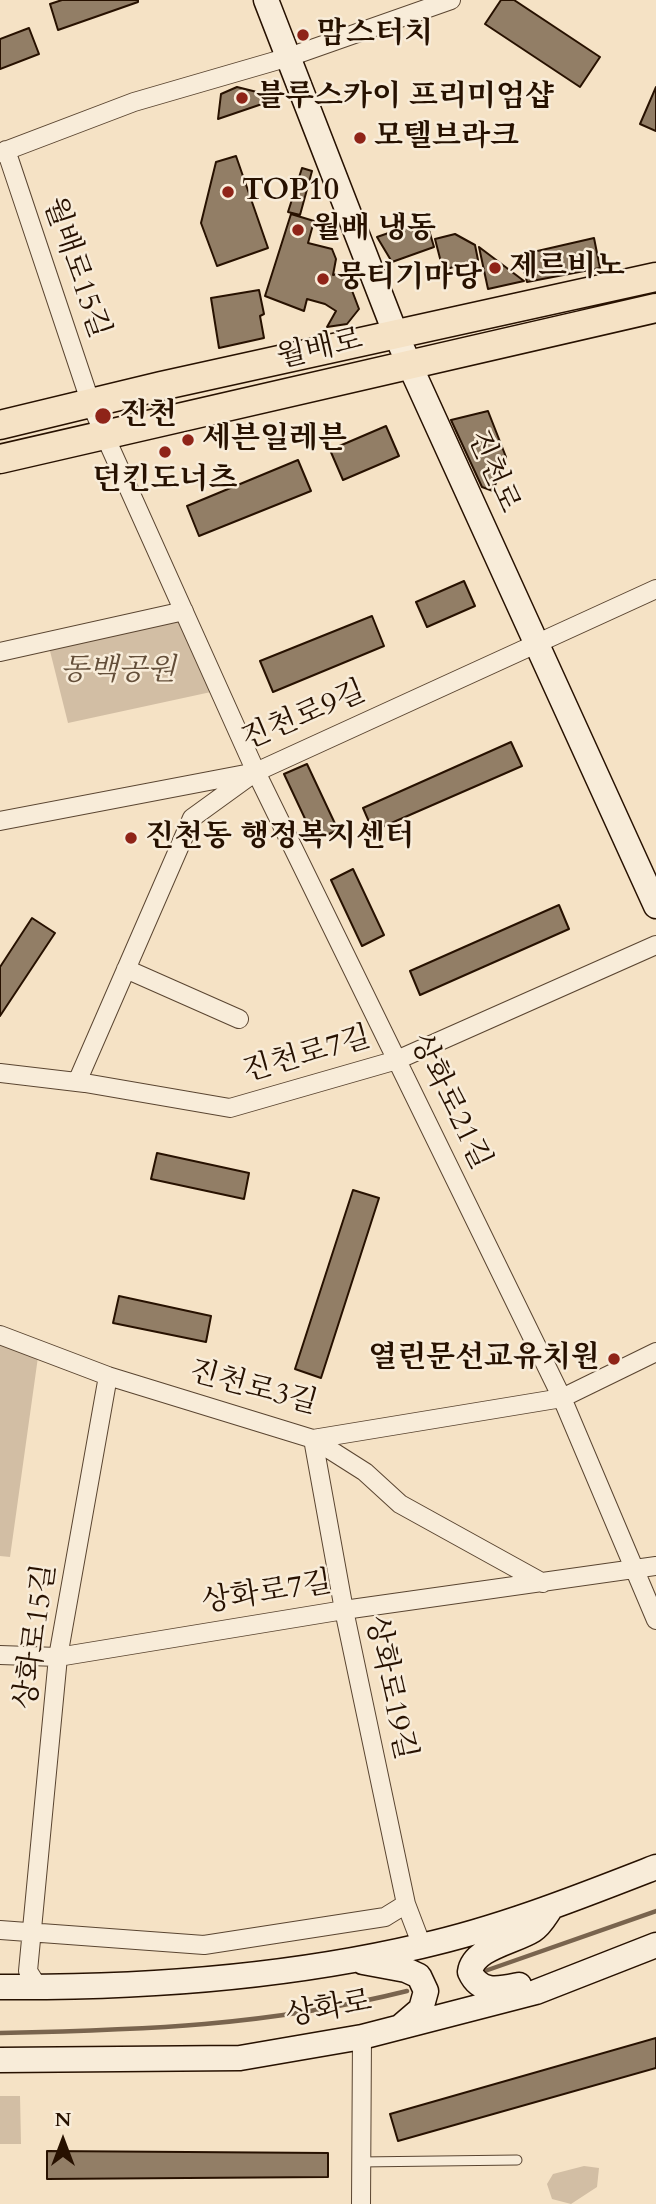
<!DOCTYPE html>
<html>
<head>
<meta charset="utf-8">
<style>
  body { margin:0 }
  #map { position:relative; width:656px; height:2204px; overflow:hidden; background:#f5e2c5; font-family:Cardo,serif }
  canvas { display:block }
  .north { position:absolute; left:28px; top:2106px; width:70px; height:70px; -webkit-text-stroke:5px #f8ecd9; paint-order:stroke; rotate:0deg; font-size:19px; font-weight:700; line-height:28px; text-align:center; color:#271100 }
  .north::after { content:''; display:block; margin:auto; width:24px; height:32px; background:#271100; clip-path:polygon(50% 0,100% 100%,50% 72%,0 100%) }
</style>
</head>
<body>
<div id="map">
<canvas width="656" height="2204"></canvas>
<div class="north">N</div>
</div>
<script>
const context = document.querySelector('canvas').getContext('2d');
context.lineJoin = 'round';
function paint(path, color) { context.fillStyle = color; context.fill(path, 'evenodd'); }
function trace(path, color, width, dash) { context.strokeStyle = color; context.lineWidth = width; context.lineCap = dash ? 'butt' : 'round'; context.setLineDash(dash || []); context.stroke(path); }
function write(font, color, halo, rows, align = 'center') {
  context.font = font + ' Cardo,"Noto Serif KR",serif'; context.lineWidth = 5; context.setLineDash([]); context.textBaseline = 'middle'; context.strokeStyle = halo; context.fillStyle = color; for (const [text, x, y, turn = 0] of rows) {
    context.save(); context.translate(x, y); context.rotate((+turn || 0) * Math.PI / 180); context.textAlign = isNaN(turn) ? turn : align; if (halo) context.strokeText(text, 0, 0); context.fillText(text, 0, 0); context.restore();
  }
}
paint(new Path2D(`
  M179,618L211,692L68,723L49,647Z
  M0,1343L38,1357L10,1557L0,1556Z
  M0,2096H20L21,2144H0Z
  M584,2166L599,2168L597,2187L571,2204L552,2199L547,2184L553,2174Z`), '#d2bea4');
trace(new Path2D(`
  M482,1972L656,1911
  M0,2033C143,2030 267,2026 407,1991`), '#79644e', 4.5);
const building = new Path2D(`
  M62,0H138V2L58,30L50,4Z
  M501,0H514L600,57L580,87L485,24Z
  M29,28L39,54L0,69V39Z
  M237,87L261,93L265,103L218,119L221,94Z
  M656,87V131L640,124Z
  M236,156L268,248L217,266L201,223L216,162Z
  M302,168L312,171L300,215L288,212Z
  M291,214L314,221L308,243L332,249L336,259L333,275L345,272L359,309L347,324L327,327L336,311L325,304L307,299L304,311L265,296Z
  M426,220L434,247L392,262L377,237Z
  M455,234L475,245L478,260L443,270L435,239Z
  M594,238L600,268L527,282L520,255Z
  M479,247L524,281L488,289Z
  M259,290L264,314L260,316L264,338L219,348L211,298Z
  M488,411L506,457L493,491L482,487L451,420Z
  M386,426L399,456L343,480L330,450Z
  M298,460L311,491L199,536L187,506Z
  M464,581L475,606L427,627L416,602Z
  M372,616L384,646L273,692L260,661Z
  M511,742L522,766L373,831L363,808Z
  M307,764L338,830L315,840L284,774Z
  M353,869L384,935L362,946L331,880Z
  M559,905L569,929L420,995L410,971Z
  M32,918L55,933L0,1016V967Z
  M157,1153L249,1173L244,1199L151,1179Z
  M353,1190L379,1198L321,1378L295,1369Z
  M119,1296L211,1316L206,1342L113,1323Z
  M656,2038V2068L398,2141L390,2114Z
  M47,2151L328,2153V2177L47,2179Z`);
paint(building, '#927e66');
trace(building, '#271100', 2);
const service = new Path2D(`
  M360,2162L517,2160`);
const minor = new Path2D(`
  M6,150L91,404L105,436L256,772L562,1398L656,1620
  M0,153L134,102L289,57L451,0
  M0,652L184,611
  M0,821L256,772L656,589
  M126,969L239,1019
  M0,1073L85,1083L230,1108L397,1060L656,945
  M77,1082L192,818L250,776
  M0,1335L108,1376L313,1439L562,1398L656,1352
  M313,1439L344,1610L406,1904L422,1946
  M313,1439L365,1472L400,1504L543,1583
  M0,1655L58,1657L344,1610L656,1566
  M0,1930L204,1945L385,1917L406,1904
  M38,1987L28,1971L58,1657L108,1376
  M361,2204L362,2037`);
const secondary = new Path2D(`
  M266,0L396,335L656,906
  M363,1962L406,1970L419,1976L426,1991L421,2009L400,2027
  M519,1985C499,1989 480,1994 470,1972C473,1948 514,1942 533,1930C541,1925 546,1915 551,1908
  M0,1987C140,1988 284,1978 421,1946C501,1928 579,1897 656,1867
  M0,2060L240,2058L362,2037L536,1992L656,1945`);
const primary = new Path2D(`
  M0,425L161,386L656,277
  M0,459L656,308`);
trace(service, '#5a4531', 11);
trace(minor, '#5a4531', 20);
trace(secondary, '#271100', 27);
trace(primary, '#271100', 31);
trace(service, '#f8ecd9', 9);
trace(minor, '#f8ecd9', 18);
trace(secondary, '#f8ecd9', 24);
trace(primary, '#f5e2c5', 28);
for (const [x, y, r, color] of [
  [303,35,7,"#8f2418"],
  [242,98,7,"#8f2418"],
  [360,138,7,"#8f2418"],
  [228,192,7,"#8f2418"],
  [298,230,7,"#8f2418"],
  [495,268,7,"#8f2418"],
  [323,279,7,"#8f2418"],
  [103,416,9,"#8f2418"],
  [188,440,7,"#8f2418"],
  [165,452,7,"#8f2418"],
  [131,838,7,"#8f2418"],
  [614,1359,7,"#8f2418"]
]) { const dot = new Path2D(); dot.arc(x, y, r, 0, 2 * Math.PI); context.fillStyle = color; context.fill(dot); trace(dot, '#f8ecd9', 2.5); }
write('bold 30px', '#271100', '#f8ecd9', [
  ["맘스터치",317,35],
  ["블루스카이 프리미엄샵",256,98],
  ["모텔브라크",374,138],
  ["TOP10",242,192],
  ["월배 냉동",312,230],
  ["제르비노",509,268],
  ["뭉티기마당",337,279],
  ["진천",119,416],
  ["세븐일레븐",202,440],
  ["던킨도너츠",165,481,"center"],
  ["진천동 행정복지센터",145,838],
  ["열린문선교유치원",600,1359,"right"]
], 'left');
write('30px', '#271100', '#f8ecd9', [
  ["월배로15길",75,268,71],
  ["월배로",320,350,-13],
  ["진천로",492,472,66],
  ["진천로9길",304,717,-23],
  ["진천로7길",307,1056,-16],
  ["상화로21길",449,1102,64],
  ["진천로3길",253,1389,15],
  ["상화로7길",267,1594,-9],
  ["상화로15길",37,1637,-82],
  ["상화로19길",389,1688,78],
  ["상화로",329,2010,-10]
]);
write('italic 30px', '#634e39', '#f8ecd9', [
  ["동백공원",118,672]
]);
</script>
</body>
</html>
